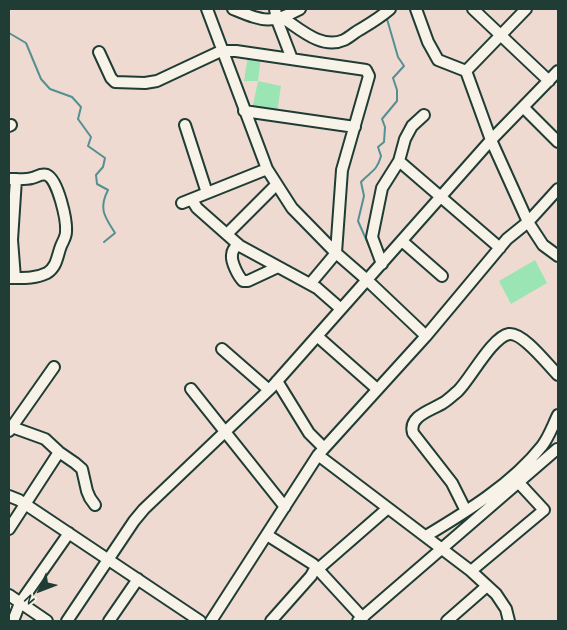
<!DOCTYPE html>
<html>
<head>
<meta charset="utf-8">
<style>
  body { margin:0 }
  #map { position:relative; width:567px; height:630px; overflow:hidden; background:#efdad1; font-family:"Patrick Hand",sans-serif }
  canvas { display:block }
  .frame { position:absolute; inset:0; border:10px solid #1f3d34; pointer-events:none }
  .north { position:absolute; left:15px; top:565px; width:50px; height:50px; -webkit-text-stroke:4px #f7f3e8; paint-order:stroke; rotate:227deg; font-size:14px; font-weight:700; line-height:20px; text-align:center; color:#1f3d34 }
  .north::after { content:''; display:block; margin:auto; width:18px; height:22px; background:#1f3d34; clip-path:polygon(50% 0,100% 100%,50% 72%,0 100%) }
</style>
</head>
<body>
<div id="map">
<canvas width="567" height="630"></canvas>
<div class="frame"></div>
<div class="north">N</div>
</div>
<script>
const context = document.querySelector('canvas').getContext('2d');
context.lineJoin = 'round';
function paint(path, color) { context.fillStyle = color; context.fill(path, 'evenodd'); }
function trace(path, color, width, dash) { context.strokeStyle = color; context.lineWidth = width; context.lineCap = dash ? 'butt' : 'round'; context.setLineDash(dash || []); context.stroke(path); }
paint(new Path2D(`
  M248,56L261,57L258,81L281,86L277,113L252,110L258,81H244Z
  M535,260L547,283L511,304L499,281Z`), '#9be4b4');
trace(new Path2D(`
  M9,33L26,43L41,79L50,89L72,97L81,107L78,119L91,137L88,146L105,158L103,167L96,175L97,184L108,190C98,209 105,217 115,233L104,242
  M373,255L358,221L364,196L361,182C371,171 377,171 381,156L378,147L384,142L385,127L382,119L397,101V90L393,78L404,66L398,57L387,19`), '#549092', 2);
const minor = new Path2D(`
  M207,9L267,169L292,208L336,253L367,280L426,336
  M233,9C263,21 270,25 300,9
  M275,9L277,20L292,59
  M416,9L428,42L438,60L466,71L491,140L528,222L543,245L558,256
  M473,9L549,81
  M283,18C300,29 322,50 344,40C350,37 355,32 361,29C371,23 381,17 390,9
  M99,52L111,78L115,82L145,83L157,81L221,51H236L366,70L369,76L342,170L336,253L310,284
  M466,71L526,9
  M524,108L558,142
  M244,111L355,127
  M185,125L207,193
  M9,126L11,125
  M399,161L500,248
  M9,179C16,179 25,180 32,178C37,177 41,173 47,175C58,180 67,220 66,232C66,237 63,241 61,246C57,256 57,267 47,273C35,279 22,278 9,278
  M192,200L197,208L240,246L317,288L341,309
  M182,203L267,169
  M227,234L276,185
  M402,241L442,276
  M238,244C235,247 232,250 232,255C231,262 238,276 243,281H248L278,267
  M382,264L372,237L382,188L399,161L405,139L412,126L424,115
  M15,278L12,240L16,179
  M317,336L377,389
  M222,349L269,390
  M277,381L309,433L324,448
  M191,389L285,507
  M9,426L45,439L59,452L75,463L82,469L87,491L90,498L95,505
  M9,431L54,367
  M318,455L471,571L496,594L506,609L509,621
  M9,496L19,500L200,621
  M466,511L452,483L413,433C408,416 432,410 443,403C448,400 453,395 458,391C471,378 492,337 509,334C523,332 548,365 558,375
  M9,529L59,452
  M267,535L313,564L360,615L363,621
  M426,536C466,512 512,484 542,446C549,437 553,425 558,415
  M318,569L388,508
  M471,571L544,510L519,483
  M9,595L47,621
  M13,621L20,603L69,533
  M67,621L134,521L144,509L271,388L491,140L558,71
  M109,621L138,579
  M211,621L318,455L426,336L507,239L528,222L558,189
  M271,621L311,576L316,567
  M358,621L557,449
  M447,621L487,586`);
trace(minor, '#1f3d34', 14);
trace(minor, '#f7f3e8', 10);
</script>
</body>
</html>
